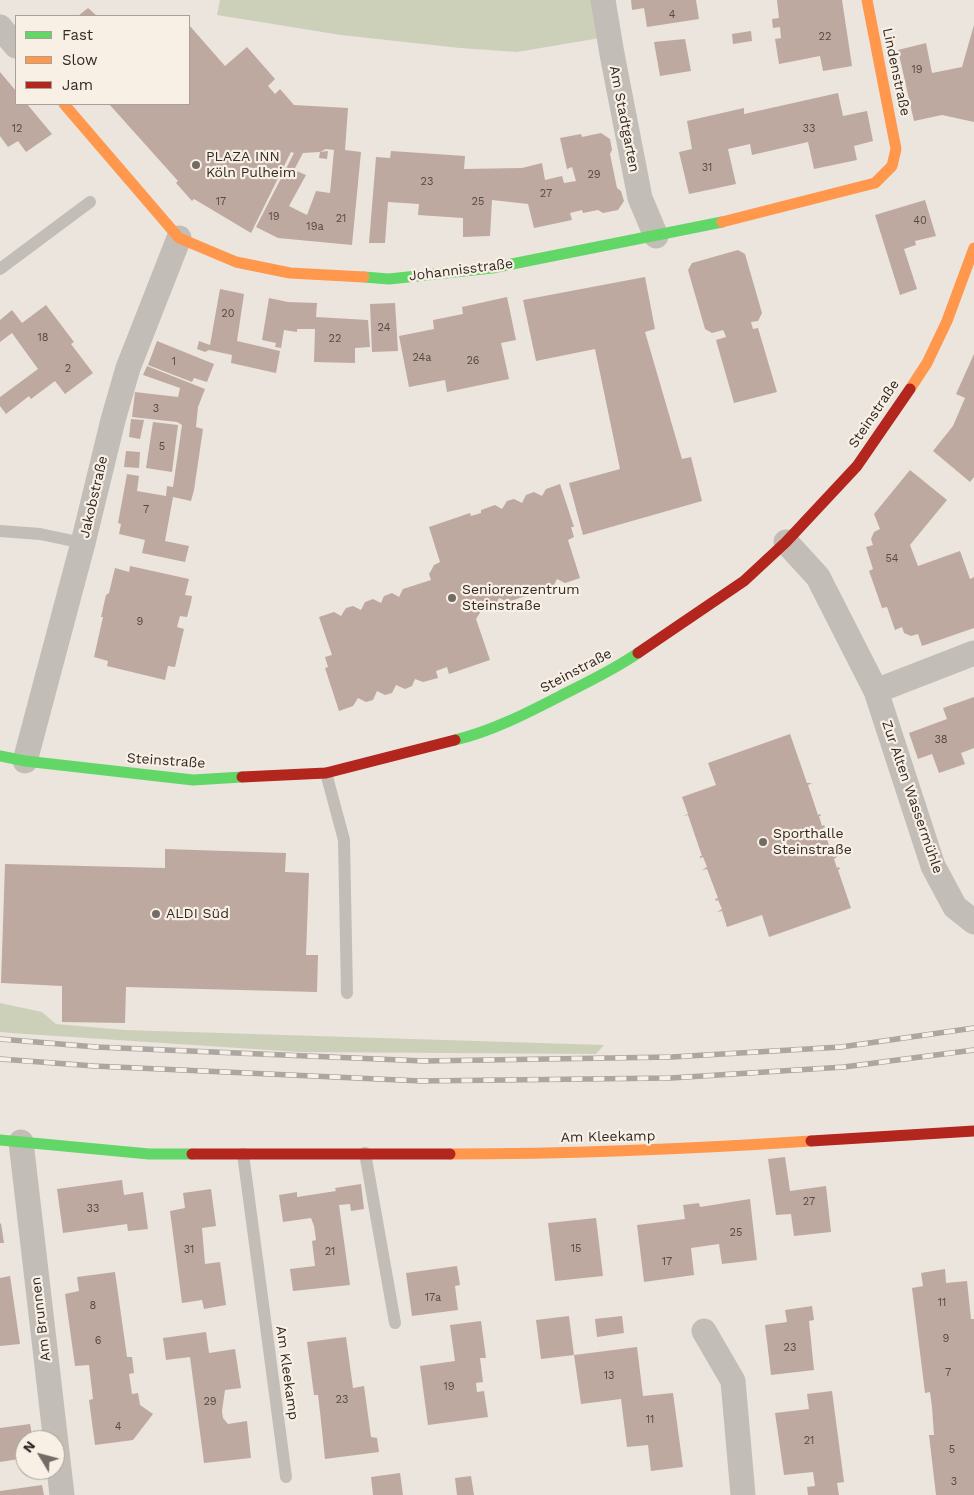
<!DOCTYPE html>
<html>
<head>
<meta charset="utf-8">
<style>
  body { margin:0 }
  #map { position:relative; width:974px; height:1495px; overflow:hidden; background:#ebe5de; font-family:"Work Sans",sans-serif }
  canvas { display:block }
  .legend { position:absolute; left:15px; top:15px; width:175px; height:90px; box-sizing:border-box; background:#f8efe5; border:1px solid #a9a099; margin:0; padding:6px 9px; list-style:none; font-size:15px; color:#332a26 }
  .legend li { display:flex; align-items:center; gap:10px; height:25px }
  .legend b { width:25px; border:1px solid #a9a099 }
  .north { position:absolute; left:15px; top:1430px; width:50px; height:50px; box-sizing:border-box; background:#f8efe5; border:1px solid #a9a099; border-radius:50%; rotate:307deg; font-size:14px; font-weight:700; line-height:20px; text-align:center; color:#332a26 }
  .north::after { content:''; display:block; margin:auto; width:18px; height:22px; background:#736b66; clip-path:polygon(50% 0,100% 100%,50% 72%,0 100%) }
</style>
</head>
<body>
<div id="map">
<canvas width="974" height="1495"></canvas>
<ul class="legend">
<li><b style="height:6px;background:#63d668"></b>Fast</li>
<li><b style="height:6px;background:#ff974d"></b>Slow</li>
<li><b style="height:6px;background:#b3261e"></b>Jam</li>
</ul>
<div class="north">N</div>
</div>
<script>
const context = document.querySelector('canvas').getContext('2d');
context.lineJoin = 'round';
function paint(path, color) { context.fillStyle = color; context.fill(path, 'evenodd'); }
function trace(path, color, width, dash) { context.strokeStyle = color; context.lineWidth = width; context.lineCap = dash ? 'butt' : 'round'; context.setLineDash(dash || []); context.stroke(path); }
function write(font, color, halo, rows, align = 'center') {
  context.font = font + ' "Work Sans",sans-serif'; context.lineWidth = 4.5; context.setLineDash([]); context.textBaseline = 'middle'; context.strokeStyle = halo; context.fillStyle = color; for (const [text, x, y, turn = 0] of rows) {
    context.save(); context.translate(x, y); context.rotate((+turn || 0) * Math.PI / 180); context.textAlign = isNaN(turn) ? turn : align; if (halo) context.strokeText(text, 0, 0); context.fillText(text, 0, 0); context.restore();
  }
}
paint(new Path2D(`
  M220,0H609L618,35L517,52L460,48L341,35L217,15Z
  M0,1003L42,1012L56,1024L125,1030L604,1045L596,1054L299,1052L11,1033L0,1032Z`), '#ccd0b9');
paint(new Path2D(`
  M631,0H696L699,19L647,27L644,8L632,10Z
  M777,0H842L852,66L823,71L820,56L779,64L775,39L781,38L780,27L773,28L772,19L779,18Z
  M88,8L97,16H78Z
  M189,25L225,66L247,47L275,79L268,86L275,94L280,89L294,105L348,108L345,150L361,152L352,245L278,238L256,227L294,153L291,152L251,233L194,199L192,201L176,183L178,181L109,104H189ZM326,149L334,150L330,193L316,191L307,215L289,206L306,175L294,170L303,153L320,152Z
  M974,25V122L942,115L914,121L898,50L926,43L932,73L962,67Z
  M751,31L752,41L733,44L732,34Z
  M685,39L691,71L660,76L654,42Z
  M0,72L16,91V104H27L52,134L26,152L18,141L8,147L0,136Z
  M838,93L843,116L867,111L873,141L854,146L857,160L814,169L808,142L752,155L750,144L728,149L736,184L689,194L679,152L692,149L687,121L744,108V114Z
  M601,133L610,139L612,150L610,154L617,188L621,191L624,201L618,210L603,213L598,210L583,213L582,210L570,213L572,220L534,228L528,204L492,200L490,236L463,237V218L418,215L419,204L388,202L385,243H369L376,157L390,158L391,151L465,156L464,169L522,168L542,163L545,180L562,176L564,183L576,181L572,167L567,169L560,138L581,134L582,137Z
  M328,151L327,159L319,158L320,152Z
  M925,200L936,236L915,241L916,245L904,249L917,289L900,295L875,215Z
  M738,250L745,254L762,313L758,321L751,322L753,329L758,328L777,392L734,403L716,340L726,337L725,334L723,330L712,333L705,329L688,270L692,263Z
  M645,277L655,329L645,332L682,459L691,457L702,501L583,535L569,483L620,469L595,349L536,361L523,300Z
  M220,289L244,294L237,341L280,351L276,373L231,363L232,355L209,350L205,352L197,349L199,341L210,345Z
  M507,297L516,340L501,343L509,379L447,392L445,380L409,387L399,336L434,329L433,320L463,314L462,307Z
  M269,298L288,302L317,303L316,317L368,320L370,347L355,348V363L314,362L315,329H297V332L284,330L281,348L275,347L276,343L262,340Z
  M395,303L398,351L372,352L370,304Z
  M46,305L74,342L71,344L93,373L65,394L55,381L31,399L29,396L6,414L0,406V397L38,369L12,333L0,342V320L12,310L22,323Z
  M157,341L214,364L207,382L194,378L192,382L148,365Z
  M974,354V477L970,482L933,451L953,426L965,398L956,394Z
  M147,366L205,389L198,407L196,427L203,429L194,490L191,501L173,497L165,541L189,546L185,562L142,553L145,540L119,534L121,524L118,523L127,474L139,476L137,491L166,496L167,486L173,487L182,425L177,422L132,417L135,392L178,397L180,388L143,375Z
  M131,419L144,420L140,439L129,437Z
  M153,422L178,425L172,472L146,468Z
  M126,451L140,452L139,468L124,467Z
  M910,470L947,500L910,545L918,566L960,551L970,579L974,577V628L922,646L918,634L911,636L904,633L902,627L895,630L887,607L882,608L869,571L873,569L866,547L873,545L871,539L874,532L880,529L874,514Z
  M560,484L574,527H571L574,537L568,540L580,578L565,583L557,579L553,587L546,589L538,585L534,593L508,602L499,598L495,606L481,611L476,619L490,660L449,674L447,667L436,671L438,678L423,682L415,679L412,686L405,689L396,685L392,693L385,695L377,691L373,700L366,702L358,698L353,706L339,711L325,668L328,667L325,657L332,655L319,617L334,612L341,616L346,608L353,606L361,610L365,602L373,599L381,603L384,596L392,593L399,597L403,589L431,580L429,574L432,569L434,565L440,562L429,527L470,513L471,516L481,513V510L495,505L502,509L507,501L514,499L522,503L526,495L534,492L542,496L546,489Z
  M130,566L189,579L185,595L192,596L191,602L187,617L180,616L177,627L184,629L175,667L168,666L165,680L107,666L108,661L94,657L103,617H101L106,595L109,593L115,568L129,572Z
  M974,697V748L961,753L965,764L939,773L932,754L918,759L909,733L947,719L943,708Z
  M790,734L807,783H812L808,785L818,815L820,814L821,816H819L822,826L824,825L825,827L823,828L833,857L838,856L834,859L837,868L839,867L840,869L838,870L851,908L769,937L762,915L727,927L722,911L717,912L722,909L718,900L716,901L715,899L718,898L707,869L702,870L707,867L703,857L700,858V856H702L688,815L683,816L688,814L682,797L716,785L708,763Z
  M165,849L286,853L285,872L309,873L306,955H318L317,992L126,987L125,1023L62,1022V986L1,983L5,864L165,868Z
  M785,1157L790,1191L826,1186L831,1232L794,1236L791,1214L776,1215L768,1159Z
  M122,1180L124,1195L143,1192L148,1229L128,1231L127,1224L63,1233L57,1189Z
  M361,1184L364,1209L351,1211L350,1204L339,1205L350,1285L293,1291L290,1269L315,1266L312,1241L316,1240L314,1226L311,1218L283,1222L279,1195L297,1192V1197L336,1191L335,1188Z
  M211,1189L216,1226L202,1228L205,1264L220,1262L226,1305L204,1309L202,1300L182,1303L170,1211L185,1208L183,1193Z
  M750,1199L757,1260L722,1264L719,1244L691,1248L694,1275L644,1282L637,1225L685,1219L683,1205L699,1203L700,1207Z
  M596,1218L603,1276L555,1281L548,1223Z
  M1,1223L4,1243H0V1224Z
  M457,1266L460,1285L455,1286L458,1310L412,1316L406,1273Z
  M945,1269L946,1283L967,1281L971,1319H974V1495H936L929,1435H934L932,1407L930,1392L925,1393L912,1288L923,1286L921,1273Z
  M115,1272L127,1357H132L134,1373L129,1374L132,1394L138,1393L140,1405L153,1414L133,1440L95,1445L89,1400L93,1399L89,1365L75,1366L65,1294L79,1291L77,1277Z
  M10,1276L20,1344L0,1346V1278Z
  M812,1306L814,1320L809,1321L814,1370L771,1375L765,1325L787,1322L785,1310Z
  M569,1316L574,1355L541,1359L536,1320Z
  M622,1316L624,1333L597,1337L595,1319Z
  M481,1321L486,1358H480L483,1382L476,1383L477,1392L484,1391L488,1417L428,1425L420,1366L455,1361L450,1325Z
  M206,1332L209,1353L235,1349L241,1388L225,1390L222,1411L223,1418L228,1424L247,1421L251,1458L204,1463L190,1357L166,1360L163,1338Z
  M346,1337L353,1388L364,1386L371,1437L377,1438L379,1452L325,1459L320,1412L318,1395H314L307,1342Z
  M637,1347L643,1396L673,1393L683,1467L651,1471L648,1445L627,1447L621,1399L581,1404L574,1355Z
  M832,1391L844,1482L837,1483L839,1495H808L807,1487L815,1486L813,1472L784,1475L775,1413L809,1409L807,1394Z
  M30,1424L33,1440H25V1458L0,1462V1428Z
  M400,1473L403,1495H373L371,1477Z
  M471,1476L474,1495H457L455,1478Z
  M42,1485L44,1495H0V1491Z`), '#bea9a0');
trace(new Path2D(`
  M0,269L90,202
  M0,531L40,534L83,543
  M326,773L344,840L347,993
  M365,1153L395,1323
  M243,1154L286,1477`), '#c3bdb8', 12);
trace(new Path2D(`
  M603,0L612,54L640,198L656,236
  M0,27L16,46
  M786,542L818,577L876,691L933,866L955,907L974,922
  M876,691L974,653
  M25,761L83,543L113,420L128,368L179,238
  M21,1142L62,1495
  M704,1331L733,1381L743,1495`), '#c3bdb8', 25);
trace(new Path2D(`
  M364,277L389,279L492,268L722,222
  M455,740C493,731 529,712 564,694C590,681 615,669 638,653
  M0,756L25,761L193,780L242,777
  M0,1140L149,1154H192`), '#63d668', 11);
trace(new Path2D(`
  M64,104L179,238L236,262L290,273L364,277
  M722,222L875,183L892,166L896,149L867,0
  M910,389L927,363L947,321L974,248
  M450,1154C570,1154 690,1149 811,1141`), '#ff974d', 11);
trace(new Path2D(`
  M638,653L744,581L786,542L857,466L910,389
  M242,777L326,773L455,740
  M811,1141L974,1131
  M192,1154H450`), '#b3261e', 11);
const rail = new Path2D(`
  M0,1039L96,1047L424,1061L672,1057L841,1047L974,1028
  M0,1059L94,1066L421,1081L671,1078L844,1067L974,1050`);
trace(rail, '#aba6a2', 5.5);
trace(rail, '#f8efe5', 4, [11]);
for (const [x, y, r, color] of [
  [196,165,5,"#736b66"],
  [452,598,5,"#736b66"],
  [763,842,5,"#736b66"],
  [156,914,5,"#736b66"]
]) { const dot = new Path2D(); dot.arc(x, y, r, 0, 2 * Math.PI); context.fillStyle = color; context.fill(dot); trace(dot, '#f8efe5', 2); }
write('11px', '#564a44', null, [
  ["4",672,15],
  ["22",825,37],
  ["19",917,70],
  ["12",17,129],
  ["33",809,129],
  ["31",707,168],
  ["29",594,175],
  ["23",427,182],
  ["27",546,194],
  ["17",221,202],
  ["25",478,202],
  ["19",274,217],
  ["21",341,219],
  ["40",920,221],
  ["19a",315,227],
  ["20",228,314],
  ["24",384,328],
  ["18",43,338],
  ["22",335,339],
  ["24a",422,358],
  ["26",473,361],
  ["1",174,362],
  ["2",68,369],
  ["3",156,409],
  ["5",162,447],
  ["7",146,510],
  ["54",892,559],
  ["9",140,622],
  ["38",941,740],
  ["27",809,1202],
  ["33",93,1209],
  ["25",736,1233],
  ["15",576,1249],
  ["31",189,1250],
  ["21",330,1252],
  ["17",667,1262],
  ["17a",433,1298],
  ["11",942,1303],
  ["8",93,1306],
  ["9",946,1339],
  ["6",98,1341],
  ["23",790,1348],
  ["7",948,1373],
  ["13",609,1376],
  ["19",449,1387],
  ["23",342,1400],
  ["29",210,1402],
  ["11",650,1420],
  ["4",118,1427],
  ["21",809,1441],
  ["5",952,1450],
  ["3",954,1482]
]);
write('14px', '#332a26', '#f8efe5', [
  ["Lindenstraße",896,72,78],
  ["Am Stadtgarten",624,119,79],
  ["Johannisstraße",461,270,-7],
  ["Steinstraße",874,414,-56],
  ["Jakobstraße",94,497,-77],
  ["Steinstraße",576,671,-28],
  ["Steinstraße",166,761,4],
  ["Zur Alten Wassermühle",912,797,71],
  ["Am Kleekamp",608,1137,-1],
  ["Am Brunnen",41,1319,-97],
  ["Am Kleekamp",287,1373,82]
]);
write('14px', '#332a26', '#f8efe5', [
  ["PLAZA INN",206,157],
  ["Köln Pulheim",206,173],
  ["Seniorenzentrum",462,590],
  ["Steinstraße",462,606],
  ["Sporthalle",773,834],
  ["Steinstraße",773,850],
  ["ALDI Süd",166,914]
], 'left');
</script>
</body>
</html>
